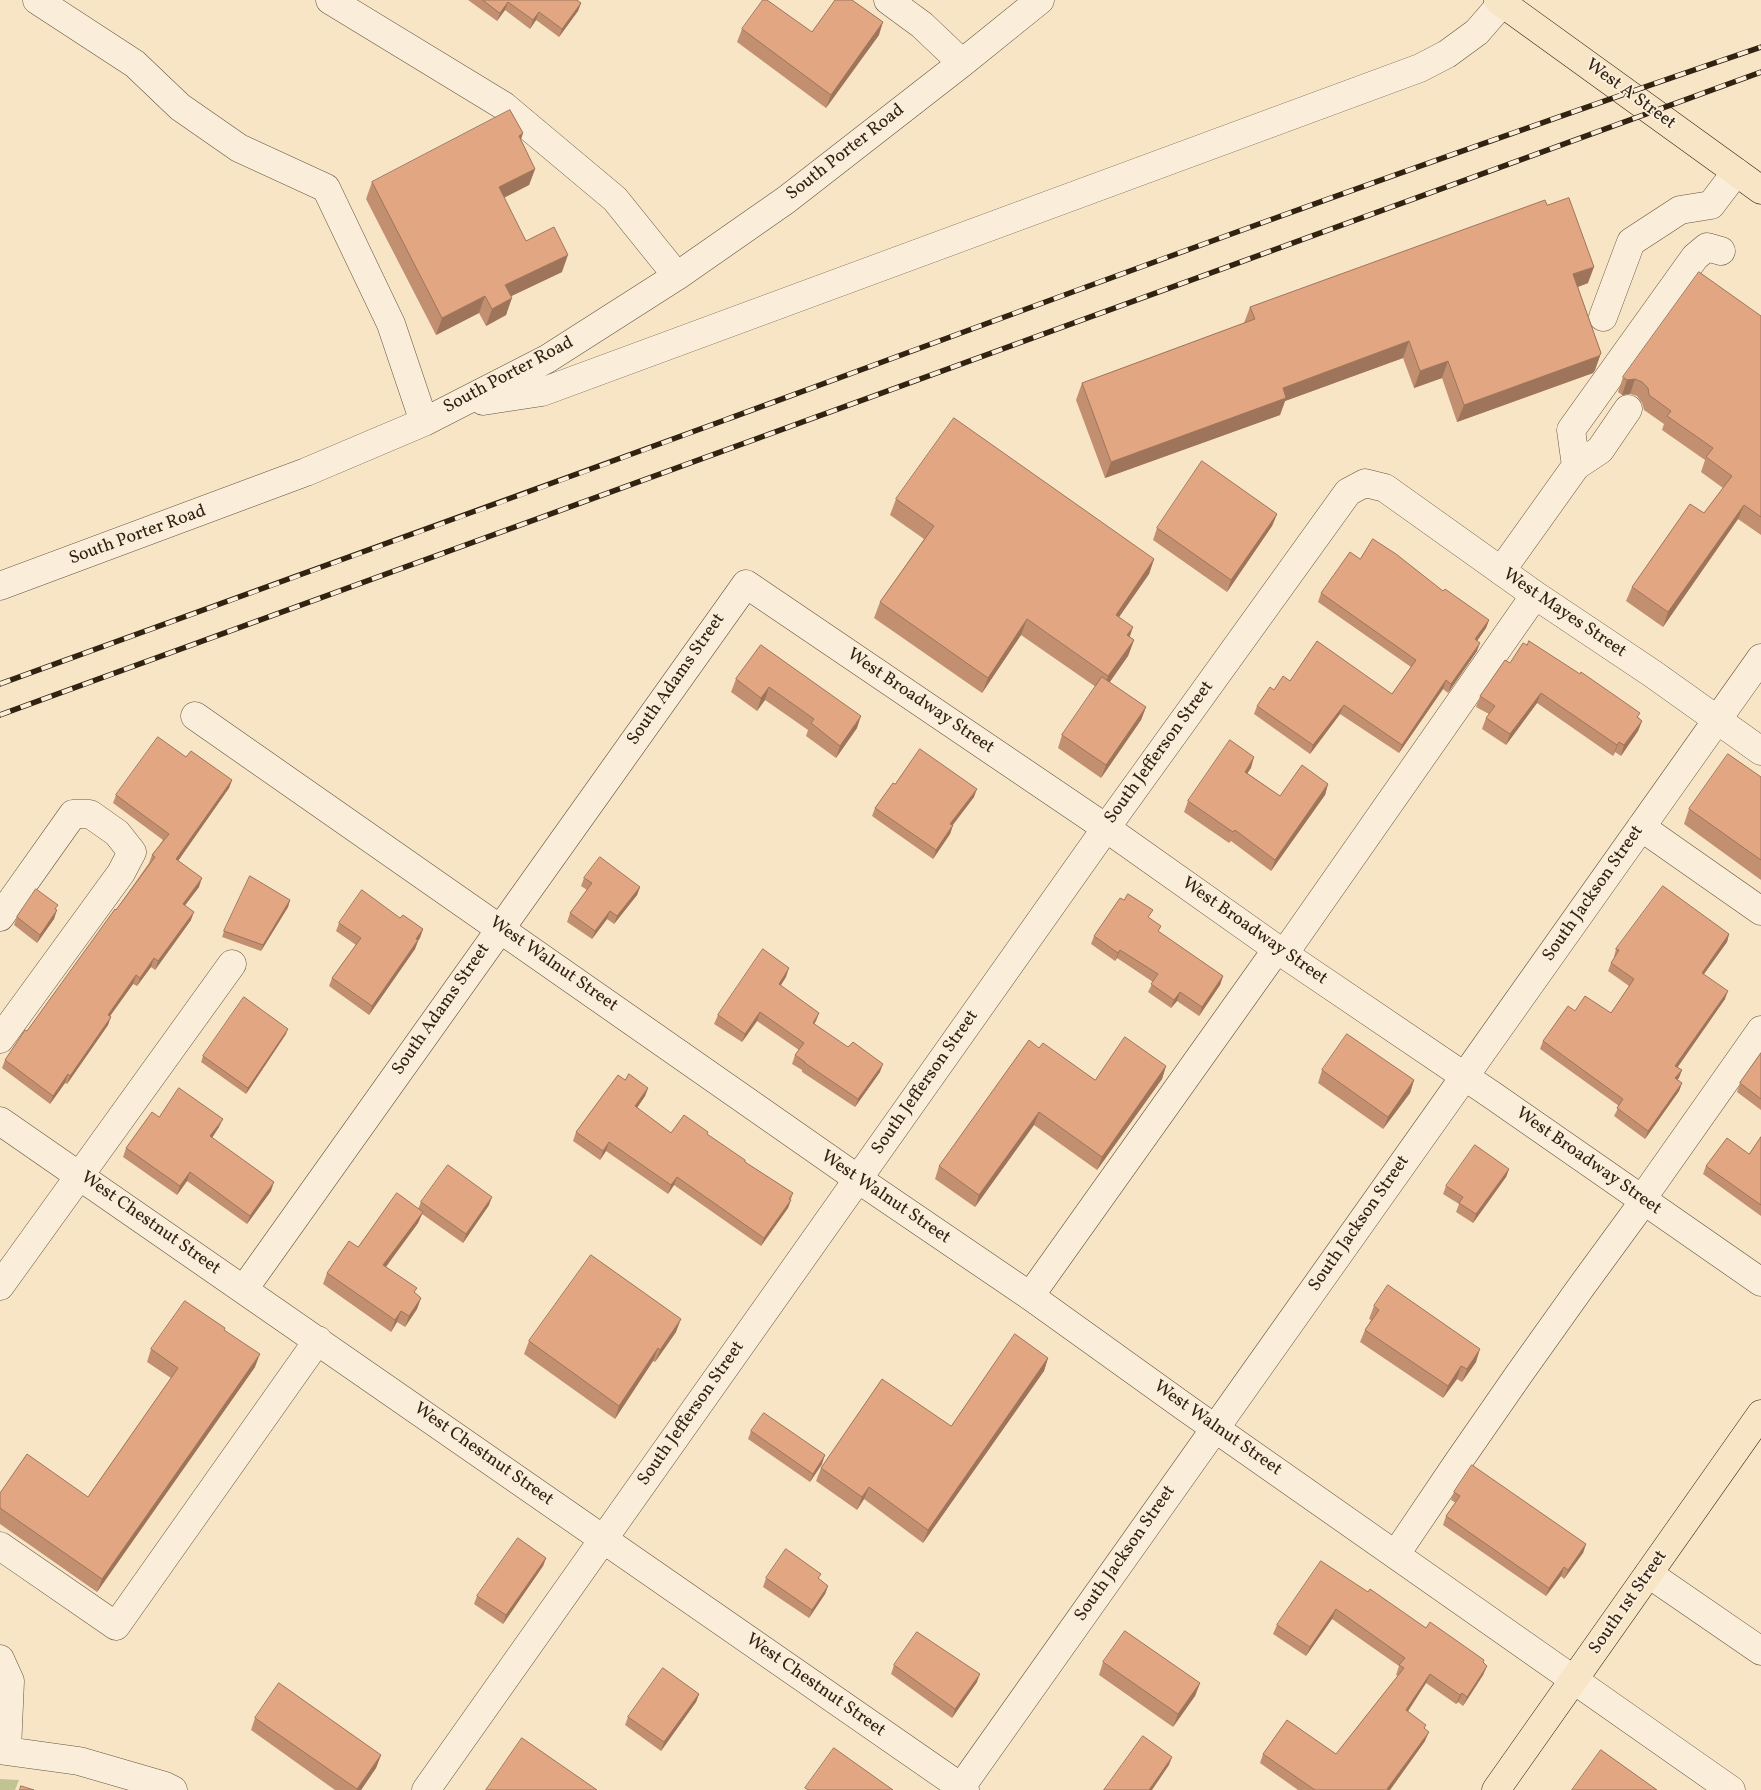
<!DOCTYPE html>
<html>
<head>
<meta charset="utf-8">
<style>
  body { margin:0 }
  canvas { display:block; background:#f8e5c6 }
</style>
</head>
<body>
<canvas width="1761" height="1790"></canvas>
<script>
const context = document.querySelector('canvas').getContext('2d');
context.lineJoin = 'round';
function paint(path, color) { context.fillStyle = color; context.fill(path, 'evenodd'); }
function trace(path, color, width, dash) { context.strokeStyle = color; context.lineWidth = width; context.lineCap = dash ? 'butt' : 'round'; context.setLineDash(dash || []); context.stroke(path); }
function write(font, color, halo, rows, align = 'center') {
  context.font = font + ' Vollkorn,serif'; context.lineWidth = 4; context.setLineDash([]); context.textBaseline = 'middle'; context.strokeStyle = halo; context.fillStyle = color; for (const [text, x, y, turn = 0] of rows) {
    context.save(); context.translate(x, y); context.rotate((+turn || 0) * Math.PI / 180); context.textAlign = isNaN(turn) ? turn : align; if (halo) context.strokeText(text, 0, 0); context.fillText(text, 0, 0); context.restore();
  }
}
paint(new Path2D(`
  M0,1779L19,1780L15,1790H0Z`), '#c1c392');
const minor = new Path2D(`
  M37,0L135,64L180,107L239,148L326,188L391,324L424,422
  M330,0L504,106L615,199L677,276
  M888,0L922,25L962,63
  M1603,317L1631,242L1680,210L1711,205L1736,172
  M483,401L542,392L1420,68L1447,54L1477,32L1502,3
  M1576,466L1600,450L1628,409
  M1501,571L1576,466L1571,430L1695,257L1707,247L1721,251
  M0,586L306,472L424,422L547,359L677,276L786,200L962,63L1040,0
  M195,716L858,1179L1030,1296L1186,1408L1731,1790
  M1641,827L1761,911
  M0,917L73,814H90L117,833L132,852L121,873L0,1039
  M1284,954L1535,595
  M0,1121L965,1790
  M1642,1199L1761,1030
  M0,1286L232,964
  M244,1289L746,584L1106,828L1284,954L1492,1095L1761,1282
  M1030,1296L1277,949
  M0,1546L116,1626L318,1340
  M1396,1554C1476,1434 1558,1317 1644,1201
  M1649,1574L1761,1651
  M0,1659L10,1681L7,1750
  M0,1750L79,1761L165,1786L173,1790
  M426,1790L1106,828L1348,492L1365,483L1385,488L1535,595L1653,674L1761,751
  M959,1790L1761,658`);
const major = new Path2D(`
  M1498,0L1761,190
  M1496,1790L1761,1414`);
trace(minor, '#63533e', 29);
trace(major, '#312211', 29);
trace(minor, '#faeeda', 28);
trace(major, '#f8e5c6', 28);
const rail = new Path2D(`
  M0,684C242,596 484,509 725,420C1069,293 1414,165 1761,47
  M0,715L1761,72`);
trace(rail, '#312211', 5.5);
trace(rail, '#faeeda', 4, [11]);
paint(new Path2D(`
  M468,0H577L581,3L578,11L559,37L536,20L530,29L505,10L497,21Z
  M742,29L812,32L879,35L826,108L737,42Z
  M523,133L521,140L535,169L529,185L504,198L526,241L562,272L511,296L506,315L486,326L479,313L436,335L366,199L372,182Z
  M1547,205L1588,283L1578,287L1601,353L1595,370L1593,373L1457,422L1442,378L1414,388L1403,358L1285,401L1280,415L1105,478L1076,400L1082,383L1244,323L1250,307Z
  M1761,316V535L1738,519L1663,627L1626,601L1632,587L1704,513L1723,488L1701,472L1705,460L1662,430L1664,424L1644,410L1642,403L1637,396L1630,394L1622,395L1618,392L1623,377Z
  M896,499L1154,559L1149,574L1119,617L1130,637L1134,640L1128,656L1109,682L1146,707L1141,720L1101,778L1058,748L1062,735L1096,687L1021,635L982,693L874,618L880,602L924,539L890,515Z
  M1277,514L1272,526L1227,592L1153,540L1157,528Z
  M1360,559L1443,591L1489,620L1486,628L1477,641V651L1448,693L1443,689L1399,753L1340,714L1310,754L1254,714L1257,706L1274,690L1290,681L1392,694L1411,667L1318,602L1321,593Z
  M761,645L857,728L836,758L806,736L808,730L765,700L757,711L731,692L736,679Z
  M1510,663L1638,717L1642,721L1638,731L1621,756L1615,752L1613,756L1537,703L1506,745L1482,729L1486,718L1489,714L1476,707L1480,696Z
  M186,757L232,780L229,788L178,861L199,887L185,905L191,920L155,970L151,967L137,986L133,984L110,1016L108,1025L67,1084L65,1083L50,1104L2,1068L5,1060L27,1031L116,910L149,863L152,855L163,840L113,803L116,795Z
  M1251,768L1247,773L1280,796L1328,784L1325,795L1271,871L1231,841L1229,843L1184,812L1188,801Z
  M1761,777V880L1684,824L1689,809Z
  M895,784L974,797L953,825L950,834L933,859L872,816L875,808Z
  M584,878L640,887L637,895L614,924L607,919L592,939L567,922L570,913L587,890L581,886Z
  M290,900L288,907L261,951L222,937L224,931Z
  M56,910L54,919L37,943L14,925L17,917Z
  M400,918L423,929L415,949L369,1015L329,986L332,978L356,945L336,931L339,923Z
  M1150,918L1159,932L1223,976L1220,985L1199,1016L1177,1001L1171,1008L1148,992L1153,982L1117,958L1115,961L1091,944L1094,936Z
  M1729,934L1727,942L1703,975L1725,999L1677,1067L1682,1070L1677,1080L1682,1083L1679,1091L1645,1139L1614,1116L1619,1106L1540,1049L1543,1041L1575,1011L1611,1013L1629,986L1608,971L1611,963L1615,957H1614L1616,949Z
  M786,977L780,986L819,1013L814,1024L880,1072L855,1107L802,1072V1070L792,1064L795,1055L799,1050L757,1021L742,1042L714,1024L718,1015Z
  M286,1034L246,1094L201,1062L203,1056Z
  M1039,1048L1095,1080L1166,1066L1162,1079L1097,1170L1034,1125L975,1207L935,1179L939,1166Z
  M1761,1053V1110L1737,1092L1740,1083Z
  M1322,1070L1414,1080L1410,1093L1383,1129L1318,1083Z
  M625,1080L648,1088L645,1096L637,1108L671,1133L707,1134L745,1162L793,1193L788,1208L761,1246L674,1185L668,1194L606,1151L600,1160L573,1141L576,1132Z
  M159,1117L219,1127L212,1138L271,1191L247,1224L187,1181L177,1195L123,1157L126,1148Z
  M1761,1137V1216L1703,1174L1706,1166L1749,1154Z
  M1509,1169L1506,1177L1473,1223L1456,1212L1459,1204L1443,1194L1446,1186Z
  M421,1202L489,1205L463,1243L422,1214L418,1223L386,1267L421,1298L417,1309L405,1327L397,1322L391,1332L323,1284L327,1273L358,1247L418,1209Z
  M1374,1306L1476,1362L1462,1382L1457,1379L1443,1398L1360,1342L1365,1330L1371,1320L1369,1319Z
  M224,1331L255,1367L97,1592L0,1524V1493L88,1497L171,1378L147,1362L151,1349Z
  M676,1332L655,1362L653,1361L615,1419L524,1354L529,1341Z
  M1048,1358L1044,1371L923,1543L864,1499L857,1510L816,1481L821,1468L951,1426Z
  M751,1431L822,1464L810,1482L748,1439Z
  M1454,1492L1586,1544L1583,1553L1564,1579L1561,1576L1546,1596L1443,1525L1446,1516L1456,1503L1451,1500Z
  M546,1558L543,1566L503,1624L474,1604L477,1596Z
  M766,1578L819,1579L828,1586L825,1594L809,1618L763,1587Z
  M1368,1592L1483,1663L1487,1666L1483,1675L1463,1706L1458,1702L1456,1704L1426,1683L1408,1711L1425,1729V1741L1390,1790H1298L1260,1763L1263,1754H1336L1398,1676L1396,1675L1399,1666L1332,1619L1306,1656L1273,1634L1277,1625Z
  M1103,1662L1200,1683L1195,1696L1173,1727L1099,1675Z
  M894,1665L977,1682L952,1718L891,1674Z
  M699,1694L696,1702L661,1751L625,1725L628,1717Z
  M255,1718L381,1755L376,1768L361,1790H335L251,1730Z`), '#c29070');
paint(new Path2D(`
  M508,2L505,10L497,21L500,13Z
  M581,3L578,11L559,37L562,29Z
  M539,12L536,20L530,29L533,20Z
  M883,22L879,35L826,108L831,95Z
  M523,133L517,150L519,136Z
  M535,169L529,185L493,203L499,187Z
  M568,255L562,272L499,302L505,285Z
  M1594,267L1588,283L1567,291L1573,274Z
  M485,296L479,313L436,335L442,318Z
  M512,298L506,315L486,326L492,309Z
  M1409,341L1403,358L1285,401L1280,415L1105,478L1111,462L1283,388Z
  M1601,353L1595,370L1593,373L1457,422L1464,405Z
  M1448,361L1442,378L1414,388L1420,371Z
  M1635,379L1630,394L1622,395L1627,380Z
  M1744,505L1738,519L1663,627L1668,612Z
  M1277,514L1272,526L1227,592L1231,580Z
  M1154,559L1149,574L1110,630L1116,615Z
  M1027,619L1021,635L982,693L988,678Z
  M1489,620L1486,628L1472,648L1475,639Z
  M1133,627L1128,642L1127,635Z
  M1134,640L1128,656L1103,692L1108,676Z
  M1480,643L1477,651L1448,693L1451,684Z
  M1446,680L1443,689L1399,753L1402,745Z
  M769,687L765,700L757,711L761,698Z
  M1541,693L1537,703L1506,745L1510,734Z
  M1344,705L1340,714L1310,754L1313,745Z
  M1146,707L1141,720L1101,778L1106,765Z
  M861,716L857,728L836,758L840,746Z
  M1642,721L1638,731L1621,756L1624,745Z
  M1619,742L1615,752L1613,756L1617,745Z
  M1254,757L1251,768L1241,783L1245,772Z
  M232,780L229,788L173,868L176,859Z
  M1328,784L1325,795L1271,871L1275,860Z
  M977,789L974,797L947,832L950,824Z
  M953,825L950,834L933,859L936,850Z
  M202,878L199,887L180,912L183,904Z
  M640,887L637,895L614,924L617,916Z
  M290,900L288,907L261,951L263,945Z
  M57,910L54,919L37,943L40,935Z
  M610,911L607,919L592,939L595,931Z
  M194,912L191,920L155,970L158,961Z
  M423,929L420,938L413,947L416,939Z
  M1729,934L1727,942L1699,981L1702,973Z
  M418,940L415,949L369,1015L372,1006Z
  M1120,950L1117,958L1115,961L1118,953Z
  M154,958L151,967L137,986L140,978Z
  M789,968L786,977L776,993L779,984Z
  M136,975L133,984L105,1023L108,1015Z
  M1223,976L1220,985L1199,1016L1202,1007Z
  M1728,991L1725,999L1673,1074L1675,1066Z
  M1180,992L1177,1001L1171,1008L1174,1000Z
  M760,1012L757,1021L742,1042L745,1034Z
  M819,1013L816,1021L809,1032L813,1023Z
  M111,1017L108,1025L67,1084L70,1076Z
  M288,1029L286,1034L246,1094L248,1088Z
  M883,1064L880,1072L855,1107L858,1099Z
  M1166,1066L1162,1079L1097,1170L1102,1157Z
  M1682,1070L1679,1078L1672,1086L1675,1078Z
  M68,1074L65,1083L50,1104L53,1096Z
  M1414,1080L1410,1093L1383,1129L1388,1117Z
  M1682,1083L1679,1091L1645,1139L1648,1131Z
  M648,1088L645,1096L632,1115L635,1106Z
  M1039,1112L1034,1125L975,1207L979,1195Z
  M223,1119L219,1127L207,1145L210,1136Z
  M609,1142L606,1151L600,1160L603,1151Z
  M1509,1169L1506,1177L1473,1223L1476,1214Z
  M190,1172L187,1181L177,1195L180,1186Z
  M677,1177L674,1185L668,1194L671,1185Z
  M274,1182L271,1191L247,1224L250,1216Z
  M492,1197L489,1205L463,1243L466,1234Z
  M791,1200L788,1208L761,1246L764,1238Z
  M423,1212L418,1223L379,1276L383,1265Z
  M421,1298L417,1309L405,1327L409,1316Z
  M401,1311L397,1322L391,1332L395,1320Z
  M681,1319L676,1332L655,1362L660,1350Z
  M658,1348L653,1361L615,1419L619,1406Z
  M1480,1349L1476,1362L1462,1382L1467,1369Z
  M260,1354L255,1367L97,1592L102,1579Z
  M1048,1358L1044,1371L923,1543L928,1530Z
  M1461,1366L1457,1379L1443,1398L1448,1386Z
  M825,1455L822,1464L810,1482L813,1474Z
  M869,1487L864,1499L857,1510L862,1497Z
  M1586,1544L1583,1553L1564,1579L1568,1570Z
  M546,1558L543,1566L503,1624L506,1615Z
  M1564,1567L1561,1576L1546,1596L1549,1588Z
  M828,1586L825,1594L809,1618L812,1610Z
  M1336,1609L1332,1619L1306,1656L1310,1647Z
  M1487,1666L1483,1675L1463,1706L1467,1697Z
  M980,1674L977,1682L952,1718L955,1709Z
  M1430,1674L1426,1683L1403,1719L1406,1710Z
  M1200,1683L1195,1696L1173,1727L1178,1714Z
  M1462,1693L1458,1702L1456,1704L1460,1695Z
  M699,1694L696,1702L661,1751L664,1742Z
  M1429,1732L1425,1741L1390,1790L1387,1789Z
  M381,1755L376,1768L361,1790H357Z
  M1172,1757L1169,1765L1152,1790H1149Z`), '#9e755b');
const building = new Path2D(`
  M483,0H577L581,3L562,29L539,12L533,20L508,2L500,13Z
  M763,0H767L812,32L835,0H852L883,22L831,95L742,29Z
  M510,110L523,133L519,136L535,169L499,187L526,241L554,227L568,255L505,285L512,298L492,309L485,296L442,318L372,182Z
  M1569,198L1594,267L1573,274L1601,353L1599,356L1464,405L1448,361L1420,371L1409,341L1283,388L1286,398L1111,462L1082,383L1255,319L1250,307L1545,200L1547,205Z
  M1699,272L1761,316V517L1744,505L1668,612L1632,587L1690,504L1704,513L1732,476L1706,457L1713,448L1667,416L1671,411L1649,395L1648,388L1642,382L1635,379L1627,380L1623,377Z
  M954,418L1154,559L1116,615L1133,627L1127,635L1134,640L1108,676L1027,619L988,678L880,602L934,526L896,499Z
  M1202,461L1277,514L1231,580L1157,528Z
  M1373,539L1396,554L1443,591L1445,589L1489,620L1475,639L1480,643L1451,684L1446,680L1402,745L1344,705L1313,745L1257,706L1270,687L1274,690L1283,676L1290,681L1317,641L1392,694L1416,660L1321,593L1350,552L1360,559Z
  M1529,641L1580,674L1581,672L1640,713L1637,717L1642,721L1624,745L1619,742L1617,745L1541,693L1510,734L1486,718L1495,706L1480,696L1505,660L1510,663L1523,643L1527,645Z
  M761,645L861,716L840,746L811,723L814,719L769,687L761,698L736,679Z
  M1102,677L1146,707L1106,765L1062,735Z
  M158,737L186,757L191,751L232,780L176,859L202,878L183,904L194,912L158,961L154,958L140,978L136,975L108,1015L111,1017L70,1076L68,1074L53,1096L5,1060L25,1030L27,1031L115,909L116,910L155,857L152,855L169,834L116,795Z
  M1230,740L1254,757L1245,772L1280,796L1302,765L1328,784L1275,860L1235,830L1233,832L1188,801Z
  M920,749L977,789L950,824L953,825L936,850L875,808L893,783L895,784Z
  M1728,754L1761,777V860L1689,809Z
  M600,857L640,887L617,916L610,911L595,931L570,913L592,883L584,878Z
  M250,876L290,900L263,945L224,931Z
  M1663,886L1729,934L1702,973L1728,991L1675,1066L1682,1070L1675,1078L1682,1083L1648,1131L1617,1108L1623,1099L1543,1041L1568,1006L1575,1011L1585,996L1611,1013L1634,979L1611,963L1619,950L1616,949Z
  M36,889L58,905L55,909L57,910L40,935L17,917Z
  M362,890L400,918L403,915L423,929L416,939L418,940L372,1006L332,978L361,938L339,923Z
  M1128,894L1153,910L1148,917L1161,926L1158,931L1223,976L1202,1007L1180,992L1174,1000L1151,984L1158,974L1120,950L1118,953L1094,936L1120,898L1124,900Z
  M763,949L789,968L779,984L819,1013L813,1023L848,1047L853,1042L883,1064L858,1099L805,1063V1062L795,1055L804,1043L760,1012L745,1034L718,1015Z
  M244,997L288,1029L248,1088L203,1056Z
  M1347,1034L1414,1080L1388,1117L1322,1070Z
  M1125,1037L1166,1066L1102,1157L1039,1112L979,1195L939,1166L1029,1040L1039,1048L1043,1043L1095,1080Z
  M1761,1053V1099L1740,1083Z
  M629,1074L648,1088L635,1106L671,1133L684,1115L708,1132L707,1134L745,1160V1162L793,1193L789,1199L791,1200L764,1238L677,1177L671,1185L609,1142L603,1151L576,1132L618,1075L625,1080Z
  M179,1088L223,1119L210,1136L274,1182L250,1216L190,1172L180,1186L126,1148L152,1112L159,1117Z
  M1761,1137V1205L1706,1166L1727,1138L1749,1154Z
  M1475,1145L1509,1169L1476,1214L1459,1203L1463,1197L1446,1186Z
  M448,1165L492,1197L466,1234L421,1202Z
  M397,1193L423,1212L383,1265L417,1288L414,1292L421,1298L409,1316L401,1311L395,1320L327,1273L349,1241L358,1247Z
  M591,1255L681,1319L660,1350L658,1348L619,1406L529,1341Z
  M1388,1285L1480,1349L1467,1369L1461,1366L1448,1386L1365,1330L1379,1310L1374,1306Z
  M185,1301L225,1328L224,1330L260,1354L102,1579L0,1508V1493L27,1454L88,1497L178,1368L151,1349Z
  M1015,1334L1048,1358L928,1530L869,1487L862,1497L821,1468L882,1379L951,1426Z
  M764,1413L825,1455L813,1474L751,1431Z
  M1472,1465L1586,1544L1568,1570L1564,1567L1549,1588L1446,1516L1460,1496L1454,1492Z
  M518,1538L546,1558L506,1615L477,1596Z
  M786,1549L821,1574L818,1578L828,1586L812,1610L766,1578Z
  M1321,1561L1368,1592L1370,1589L1426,1628L1430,1622L1484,1660L1483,1662L1487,1666L1467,1697L1462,1693L1460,1695L1430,1674L1406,1710L1426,1725L1424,1728L1429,1732L1387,1789L1389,1790H1315L1263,1754L1287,1720L1336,1754L1404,1668L1399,1665L1405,1658L1336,1609L1310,1647L1277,1625Z
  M1125,1631L1200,1683L1178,1714L1103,1662Z
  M917,1632L980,1674L955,1709L894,1665Z
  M663,1668L699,1694L664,1742L628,1717Z
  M279,1683L381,1755L357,1789L255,1718Z
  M1143,1736L1172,1757L1149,1790H1104Z
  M522,1738L597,1790H486Z
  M834,1748L893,1790H809L805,1788Z
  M1601,1750L1657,1790H1572Z
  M21,1786L34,1790H20Z`);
paint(building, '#e2a782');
trace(building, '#9e755b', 1);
write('18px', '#312211', '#faeeda', [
  ["West A Street",1630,95,36],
  ["South Porter Road",846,153,-38],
  ["South Porter Road",509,376,-28],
  ["South Porter Road",138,536,-20],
  ["West Mayes Street",1564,614,34],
  ["South Adams Street",677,680,-55],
  ["West Broadway Street",920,702,34],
  ["South Jefferson Street",1160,753,-54],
  ["South Jackson Street",1594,894,-55],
  ["West Broadway Street",1254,932,35],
  ["West Walnut Street",553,965,35],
  ["South Adams Street",442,1010,-55],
  ["South Jefferson Street",926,1083,-55],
  ["West Broadway Street",1588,1162,35],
  ["West Walnut Street",885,1198,34],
  ["West Chestnut Street",150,1224,35],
  ["South Jackson Street",1360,1224,-55],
  ["South Jefferson Street",692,1414,-55],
  ["West Walnut Street",1217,1429,35],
  ["West Chestnut Street",483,1455,35],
  ["South Jackson Street",1126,1554,-55],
  ["South 1st Street",1629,1603,-55],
  ["West Chestnut Street",815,1686,35]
]);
</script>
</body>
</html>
